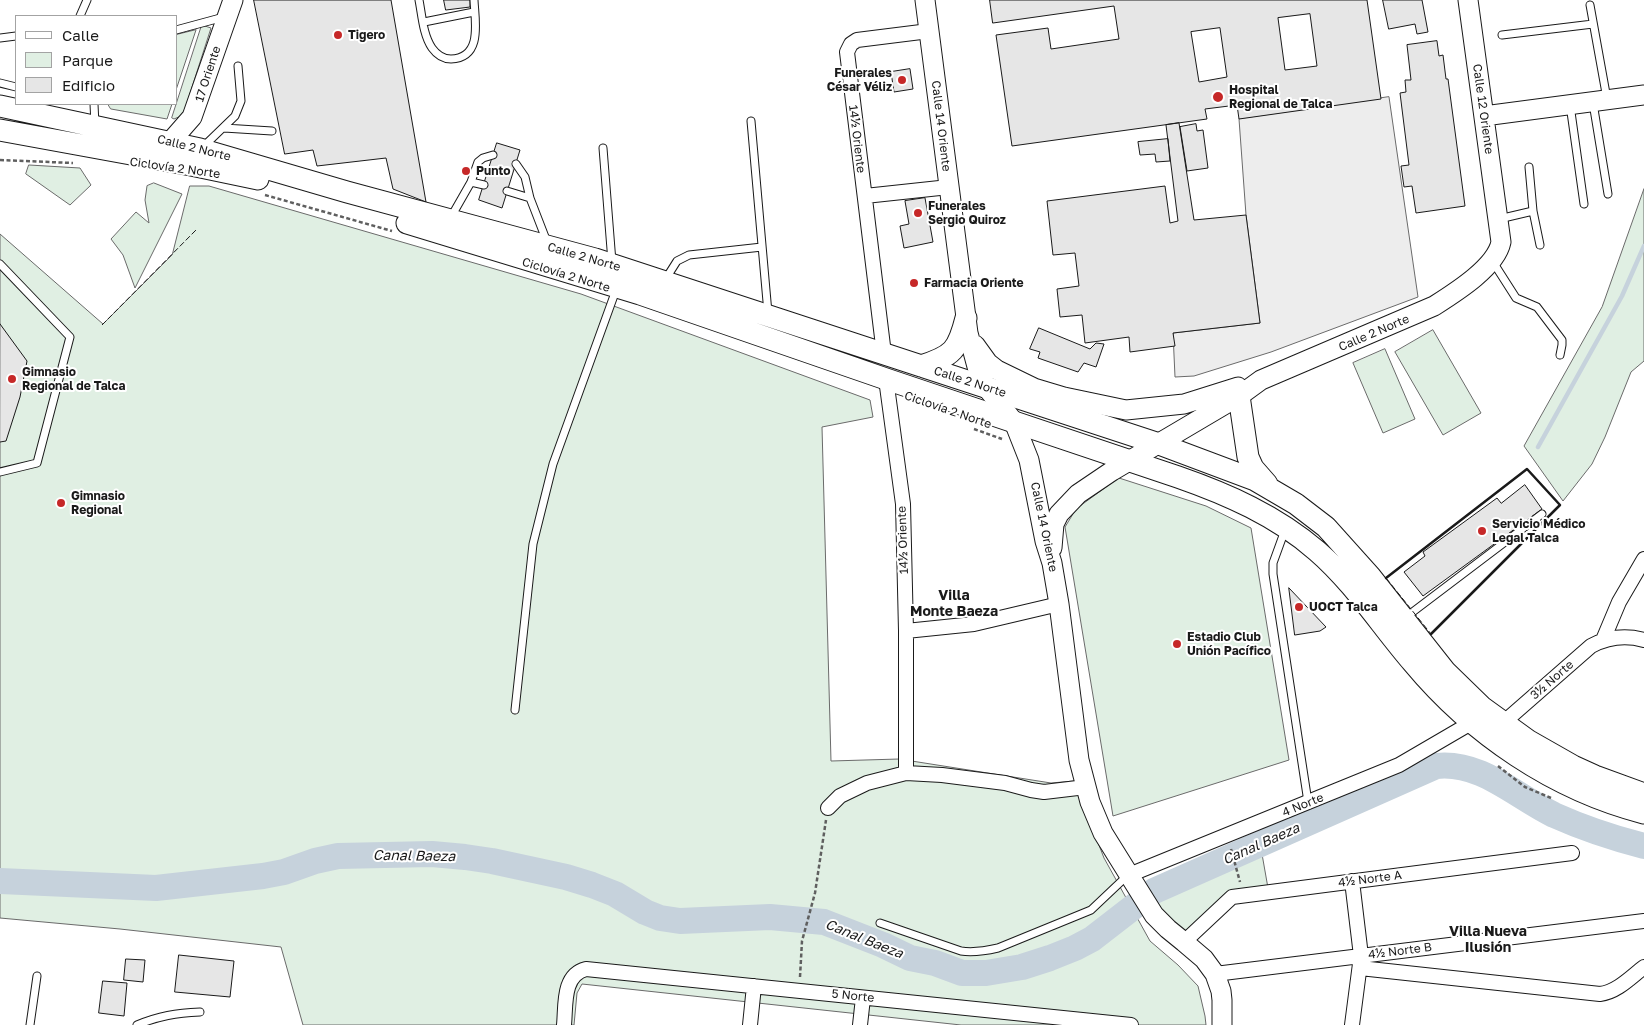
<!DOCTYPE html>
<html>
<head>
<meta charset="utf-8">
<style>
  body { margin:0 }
  #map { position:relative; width:1644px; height:1025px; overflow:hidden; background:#fff; font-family:"Golos Text",sans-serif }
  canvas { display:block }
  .legend { position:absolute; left:15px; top:15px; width:162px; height:90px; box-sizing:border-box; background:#fff; border:1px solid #a3a3a3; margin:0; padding:6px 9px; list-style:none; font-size:15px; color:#1a1a1a }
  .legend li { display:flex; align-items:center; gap:10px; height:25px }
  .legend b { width:25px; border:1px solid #a3a3a3 }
</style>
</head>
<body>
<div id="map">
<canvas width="1644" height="1025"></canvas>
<ul class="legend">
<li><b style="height:6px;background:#fff"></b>Calle</li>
<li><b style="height:14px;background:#e0efe3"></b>Parque</li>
<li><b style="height:14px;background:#e6e6e6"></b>Edificio</li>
</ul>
</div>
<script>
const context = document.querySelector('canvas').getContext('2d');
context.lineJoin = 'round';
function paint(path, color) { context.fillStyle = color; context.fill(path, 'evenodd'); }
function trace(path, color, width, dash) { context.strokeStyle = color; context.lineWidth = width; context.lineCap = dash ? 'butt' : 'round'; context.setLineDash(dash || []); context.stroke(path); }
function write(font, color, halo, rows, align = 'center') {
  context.font = font + ' "Golos Text",sans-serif'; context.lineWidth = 4; context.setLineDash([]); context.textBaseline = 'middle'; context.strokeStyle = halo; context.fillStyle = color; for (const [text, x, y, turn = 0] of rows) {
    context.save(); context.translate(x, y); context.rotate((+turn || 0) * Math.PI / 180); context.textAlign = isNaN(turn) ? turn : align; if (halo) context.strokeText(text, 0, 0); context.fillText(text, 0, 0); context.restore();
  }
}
const green = new Path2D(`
  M202,25L211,28L185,109L181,116L174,119L172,118Z
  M196,30L176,90V35Z
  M108,104H172L167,119L111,109Z
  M29,165L80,168L91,185L70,205L26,174Z
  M154,183L182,194L135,288L123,255L111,239L136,212L149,223L145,200L147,186Z
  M190,186H209L581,294L870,400L873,417L822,427L831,761L899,759L1051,783L1074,781L1104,858L1150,941L1178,965L1198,986L1205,1016L1206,1025H961L582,984L577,993L574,1025H303L281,947L120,929L0,918V234L103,324L172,255Z
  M1644,189V361L1631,372L1605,437L1592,464L1563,501L1524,446L1602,307Z
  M1433,330L1481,413L1443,435L1395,352Z
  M1385,349L1415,419L1383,433L1353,363Z
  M1119,478L1206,506L1251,528L1289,760L1113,816L1065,527L1076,509Z
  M1262,854L1268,888L1231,894L1185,935L1151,904L1199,880Z`);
paint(green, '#e0efe3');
trace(green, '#6a6a6a', 1);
const parking = new Path2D(`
  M1389,97L1418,297L1271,352L1194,376L1175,377L1173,333L1260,323L1246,215L1239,119Z`);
paint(parking, '#ededed');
trace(parking, '#6a6a6a', 1);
trace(new Path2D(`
  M1538,447L1622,296L1644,246`), '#c6d2dc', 4.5);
trace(new Path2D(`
  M0,881L156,888L263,876L284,872L315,861L338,856L432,854L465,857L492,861L566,877L592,885L615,894L645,912L660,918L680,921L770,917L824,922L883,945L910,958L935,963L962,973H986L1022,967L1050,958L1075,948L1092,939L1154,891L1436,766C1481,761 1515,796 1554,815C1583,828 1613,838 1644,846`), '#c6d2dc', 26);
const building = new Path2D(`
  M254,0H391L426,202L393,189L386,158L317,166L313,150L285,154Z
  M444,0H470V7L446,10Z
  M990,0H1367L1381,99L1239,119L1237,105L1205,109L1207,119L1012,146L996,35L1048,28L1051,49L1119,39L1114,6L993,23ZM1310,14L1317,66L1285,70L1278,18ZM1220,28L1227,77L1199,82L1191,32Z
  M1383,0H1422L1428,32L1417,34L1415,24L1389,29Z
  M1437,41L1439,56L1443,55L1446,79H1448L1465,206L1416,213L1412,186L1404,187L1401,166L1409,165L1400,93L1406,92L1405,80H1411L1407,45Z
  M910,69L913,89L894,92L891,72Z
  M1179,123L1194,220L1246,215L1260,323L1173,333L1175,346L1130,352L1129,337L1085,343L1082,315L1060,317L1057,289L1079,286L1075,253L1053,255L1047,201L1165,186L1170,223L1178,221L1166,125Z
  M1196,124L1197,131L1203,130L1208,168L1187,171L1180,127Z
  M1168,139L1170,161L1156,162L1155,154L1140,155L1138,142Z
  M497,143L520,150L502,208L479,200Z
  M925,198L933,242L904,248L900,226L909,224L905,201Z
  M0,324L27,361L20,397L6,441L0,442Z
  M1039,328L1090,349L1096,343L1104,344L1096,367L1084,363L1078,372L1038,358L1040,352L1030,349Z
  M1525,485L1542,509L1423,596L1404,572L1425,556L1423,552L1497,498L1501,503Z
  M1289,588L1326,627L1320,631L1295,635Z
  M179,955L234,961L230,997L175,992Z
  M126,959L145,960L143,982L124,980Z
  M103,981L127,983L124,1016L99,1013Z`);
paint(building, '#e6e6e6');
trace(building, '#1a1a1a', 1);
const lane = new Path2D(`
  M419,0C422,15 423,35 432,48C437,55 444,59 451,59C483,58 475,21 474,0
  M1590,5L1607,99
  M80,16L87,0
  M424,22L474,12
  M176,30L224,17
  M1502,35L1593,24
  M0,38L16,36
  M0,83L16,87
  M1593,103L1608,194
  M94,104L95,125
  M1570,105L1584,204
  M751,121L768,313
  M224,128L272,131
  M204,146L235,116L241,101L238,66
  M603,148L612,262
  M516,164L525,177L530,198L547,242
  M1529,167L1533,211
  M471,182L484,185
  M507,191L530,198
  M451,217L471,182L478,162L483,158L493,155
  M1499,219L1533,211L1540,245
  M1493,262L1516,298L1537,307L1562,340V345L1560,355
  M0,264L70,337L37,463L0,472
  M665,280L677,261L689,255L762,247
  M1285,530L1273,563V574L1308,802
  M1406,617L1542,514
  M515,710L533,544L553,464L616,290
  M880,923L961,951C974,953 985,951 998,948L1091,910L1128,875
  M30,1025L37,976
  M137,1025C159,1016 176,1013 200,1012`);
const street = new Path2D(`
  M865,196L949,187
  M884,354L847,52L851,44L857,40L929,31
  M886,379L903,504L906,631V773
  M906,631L974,624L1059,604
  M1603,640L1619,602L1644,559
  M1503,723L1591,646C1608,637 1626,635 1644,640
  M828,808L840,796L867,783L906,773L942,775L1005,783L1031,790L1044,792L1086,787
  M1129,875L1399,765L1471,723
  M1352,881L1361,956L1352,1025
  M1184,942L1232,897L1572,853
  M1360,968L1600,994C1617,992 1631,977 1644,967
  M1215,974L1644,921
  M564,1025C566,1006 562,975 586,969L1131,1025
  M750,1025L754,986
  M860,1025L863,998`);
const secondary = new Path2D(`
  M925,0L968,333L979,374L987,388L1014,422L1029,460L1045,541L1052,563L1059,604L1079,760L1090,802L1103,833L1154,915L1168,929L1184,942L1204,959L1215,974L1221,991L1222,1000V1025
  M1484,116L1644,95
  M171,141L192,117L233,0
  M975,345L988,363L997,370L1034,388L1064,397L1126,410L1184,404L1238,387
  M1052,548L1054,524L1059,514L1078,494L1112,471L1239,396L1261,380L1434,306C1456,292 1496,267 1501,242L1468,0`);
const primary = new Path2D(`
  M0,106L200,149L347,192L595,259L1159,444L1255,480L1296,504L1326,527L1370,576L1445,671L1482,707L1529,741L1573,766L1595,776L1644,794
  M0,130L191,165L258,179
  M407,223L640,294L886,379L1178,477C1227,494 1277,516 1317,551C1354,583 1381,626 1413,663C1472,734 1554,790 1644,813
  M921,366C953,356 958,350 966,318
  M1239,396L1248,457L1253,468L1267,484`);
trace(lane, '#1a1a1a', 9);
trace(street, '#1a1a1a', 16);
trace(secondary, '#1a1a1a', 21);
trace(primary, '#1a1a1a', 23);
trace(new Path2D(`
  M0,160L73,163
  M265,195L392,231
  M974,429L1002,439
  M1498,766L1525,787L1551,798
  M1231,849L1240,882
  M800,977L802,941L815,893L826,820`), '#5f5f5f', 2.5, [4, 2.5]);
trace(lane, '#fff', 7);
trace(street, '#fff', 14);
trace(secondary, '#fff', 19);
trace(primary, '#fff', 21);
trace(new Path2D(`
  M102,325L196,230
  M1386,578L1431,634`), '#1a1a1a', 1, [6, 2.5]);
trace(new Path2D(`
  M1386,578L1527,469L1560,505L1431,634`), '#1a1a1a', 2.5);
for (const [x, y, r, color] of [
  [338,35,5,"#c62828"],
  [902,80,5,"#c62828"],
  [1218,97,6,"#c62828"],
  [466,171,5,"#c62828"],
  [918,213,5,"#c62828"],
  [914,283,5,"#c62828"],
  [12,379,5,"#c62828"],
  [61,503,5,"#c62828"],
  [1482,531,5,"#c62828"],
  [1299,607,5,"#c62828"],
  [1177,644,5,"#c62828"]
]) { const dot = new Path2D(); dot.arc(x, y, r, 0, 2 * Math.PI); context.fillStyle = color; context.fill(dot); trace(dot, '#fff', 2); }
write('bold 12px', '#1a1a1a', '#fff', [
  ["Tigero",348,35],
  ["Funerales",892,73,"right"],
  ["César Véliz",892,87,"right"],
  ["Hospital",1229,90],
  ["Regional de Talca",1229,104],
  ["Punto",476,171],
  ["Funerales",928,206],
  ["Sergio Quiroz",928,220],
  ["Farmacia Oriente",924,283],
  ["Gimnasio",22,372],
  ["Regional de Talca",22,386],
  ["Gimnasio",71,496],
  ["Regional",71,510],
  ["Servicio Médico",1492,524],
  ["Legal Talca",1492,538],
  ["UOCT Talca",1309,607],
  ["Estadio Club",1187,637],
  ["Unión Pacífico",1187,651]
], 'left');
write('12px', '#1a1a1a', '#fff', [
  ["17 Oriente",208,74,-72],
  ["Calle 12 Oriente",1483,109,82],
  ["Calle 14 Oriente",941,126,83],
  ["14½ Oriente",857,139,83],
  ["Calle 2 Norte",194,148,14],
  ["Ciclovía 2 Norte",175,168,8],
  ["Calle 2 Norte",584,257,16],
  ["Ciclovía 2 Norte",566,275,17],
  ["Calle 2 Norte",1374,333,-23],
  ["Calle 2 Norte",970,382,18],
  ["Ciclovía 2 Norte",948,410,19],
  ["Calle 14 Oriente",1044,527,78],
  ["14½ Oriente",903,540,-92],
  ["3½ Norte",1552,680,-41],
  ["4 Norte",1303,805,-22],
  ["4½ Norte A",1370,879,-7],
  ["4½ Norte B",1400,951,-7],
  ["5 Norte",853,996,6]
]);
write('bold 14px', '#1a1a1a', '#fff', [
  ["Villa",954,596],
  ["Monte Baeza",954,612],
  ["Villa Nueva",1488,932],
  ["Ilusión",1488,948]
]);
write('italic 14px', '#1a1a1a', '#fff', [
  ["Canal Baeza",1261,844,-24],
  ["Canal Baeza",414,856,1],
  ["Canal Baeza",864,939,22]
]);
</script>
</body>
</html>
